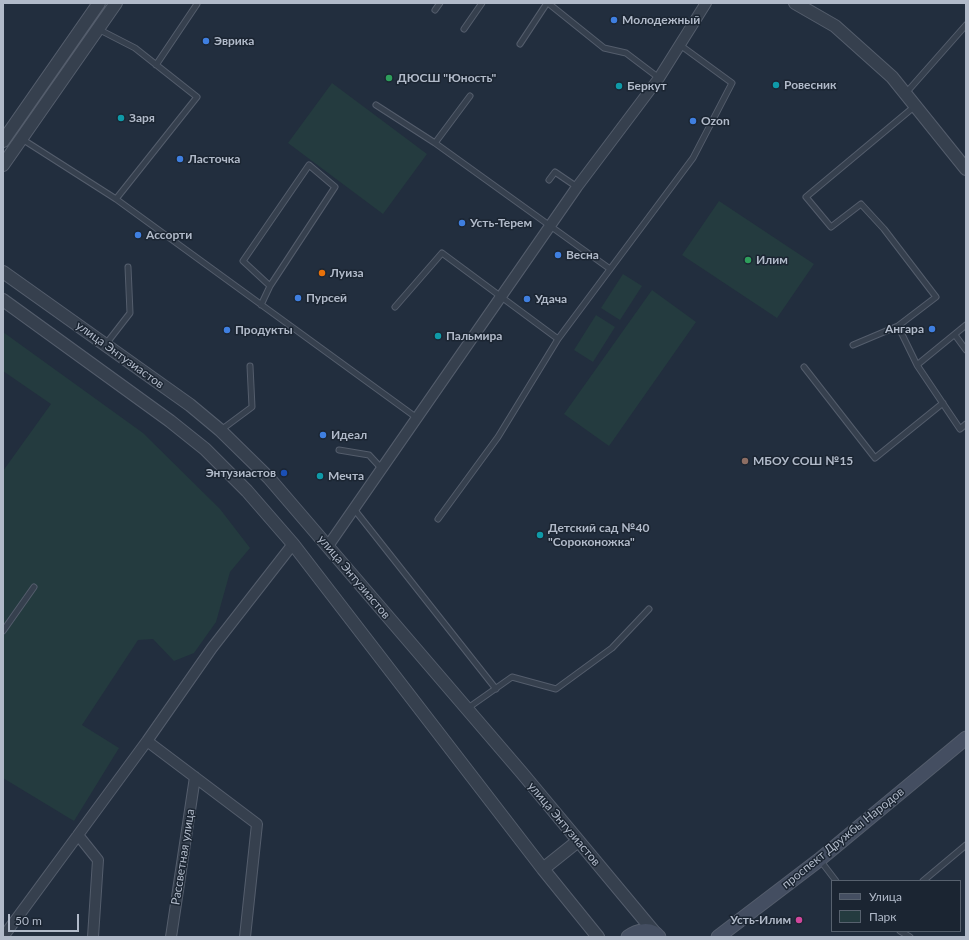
<!DOCTYPE html>
<html>
<head>
<meta charset="utf-8">
<style>
  body { margin:0 }
  #map { position:relative; width:969px; height:940px; overflow:hidden; background:#222e3e; font-family:Lato,sans-serif }
  canvas { display:block }
  .frame { position:absolute; inset:0; border:4px solid #b1bac9; pointer-events:none }
  .legend { position:absolute; left:831px; top:880px; width:130px; height:52px; box-sizing:border-box; background:#1b2532; border:1px solid #57616e; margin:0; padding:5px 7px; list-style:none; font-size:12px; color:#b1bac9 }
  .legend li { display:flex; align-items:center; gap:8px; height:20px }
  .legend b { width:20px; border:1px solid #57616e }
  .scale { position:absolute; left:8px; top:914px; width:71px; height:18px; box-sizing:border-box; border:2px solid #b1bac9; border-top:0; padding-left:5px; font-size:12px; line-height:14px; white-space:nowrap; color:#b1bac9; -webkit-text-stroke:3px #1b2532; paint-order:stroke }
</style>
</head>
<body>
<div id="map">
<canvas width="969" height="940"></canvas>
<div class="frame"></div>
<ul class="legend">
<li><b style="height:5px;background:#444e61"></b>Улица</li>
<li><b style="height:11px;background:#243b3f"></b>Парк</li>
</ul>
<div class="scale">50 m</div>
</div>
<script>
const context = document.querySelector('canvas').getContext('2d');
context.lineJoin = 'round';
function paint(path, color) { context.fillStyle = color; context.fill(path, 'evenodd'); }
function trace(path, color, width, dash) { context.strokeStyle = color; context.lineWidth = width; context.lineCap = dash ? 'butt' : 'round'; context.setLineDash(dash || []); context.stroke(path); }
function write(font, color, halo, rows, align = 'center') {
  context.font = font + ' Lato,sans-serif'; context.lineWidth = 3; context.setLineDash([]); context.textBaseline = 'middle'; context.strokeStyle = halo; context.fillStyle = color; for (const [text, x, y, turn = 0] of rows) {
    context.save(); context.translate(x, y); context.rotate((+turn || 0) * Math.PI / 180); context.textAlign = isNaN(turn) ? turn : align; if (halo) context.strokeText(text, 0, 0); context.fillText(text, 0, 0); context.restore();
  }
}
paint(new Path2D(`
  M332,83L427,154L383,214L288,143Z
  M719,201L814,264L777,318L682,255Z
  M623,274L642,286L620,320L601,308Z
  M652,290L696,322L609,446L564,414Z
  M596,315L615,327L593,362L574,350Z
  M3,332L143,433L220,509L250,548L230,572L216,622L194,653L174,661L153,639L138,640L82,725L119,748L74,821L3,778V471L51,404L3,371Z`), '#243b3f');
const service = new Path2D(`
  M548,3L604,48L626,53L659,78
  M435,10L440,3
  M98,29L135,48L197,97L116,199L417,418
  M464,29L482,3
  M520,44L547,3
  M156,65L197,4
  M906,93L966,25
  M376,105L435,143L610,269
  M915,106L806,197L831,227L861,204L884,229L936,297L898,326L917,365L966,325
  M22,139L116,199
  M435,143L470,96
  M549,180L555,172L577,187
  M261,305L270,286L243,261L309,165L335,187L270,286
  M395,307L442,253L558,339L498,437L438,519
  M955,335L966,350
  M558,339L693,158L732,83L680,45
  M106,344L130,313L128,267
  M853,345L898,326
  M917,365L960,429L966,424
  M804,367L875,458L943,403
  M221,430L252,407L250,366
  M339,450L369,455L382,469
  M354,509L496,689
  M3,631L34,587
  M468,708L512,677L556,689L612,648L649,609
  M820,860L836,881
  M923,881L966,845
  M900,931L910,937`);
const minor = new Path2D(`
  M328,546L577,187L659,78L706,3
  M147,741L257,824L245,937
  M78,835L98,860L93,937
  M3,937L147,741L212,648L293,544
  M171,937L195,777`);
const tertiary = new Path2D(`
  M795,3L835,26L892,77L966,169
  M3,141L99,3
  M3,165L116,3
  M3,272L190,405L220,430L269,478L522,773L656,934
  M3,300L170,421L205,449L247,491L293,544L543,869L598,937
  M543,869L578,841`);
const secondary = new Path2D(`
  M628,937C637,930 651,927 659,937
  M718,937L819,860L966,738`);
trace(service, '#545d6c', 7);
trace(minor, '#545d6c', 12);
trace(tertiary, '#545d6c', 14);
trace(secondary, '#545d6c', 15);
trace(service, '#36404e', 5);
trace(minor, '#36404e', 10);
trace(tertiary, '#36404e', 12);
trace(secondary, '#444e61', 13);
for (const [x, y, r, color] of [
  [614,20,4,"#3f7fe0"],
  [206,41,4,"#3f7fe0"],
  [389,78,4,"#2e9e5b"],
  [776,85,4,"#0f9aa8"],
  [619,86,4,"#0f9aa8"],
  [121,118,4,"#0f9aa8"],
  [693,121,4,"#3f7fe0"],
  [180,159,4,"#3f7fe0"],
  [462,223,4,"#3f7fe0"],
  [138,235,4,"#3f7fe0"],
  [558,255,4,"#3f7fe0"],
  [748,260,4,"#2e9e5b"],
  [322,273,4,"#e8710a"],
  [298,298,4,"#3f7fe0"],
  [527,299,4,"#3f7fe0"],
  [932,329,4,"#3f7fe0"],
  [227,330,4,"#3f7fe0"],
  [438,336,4,"#0f9aa8"],
  [323,435,4,"#3f7fe0"],
  [745,461,4,"#8d6e63"],
  [284,473,4,"#1a4fb4"],
  [320,476,4,"#0f9aa8"],
  [540,535,4,"#0f9aa8"],
  [799,920,4,"#d1479c"]
]) { const dot = new Path2D(); dot.arc(x, y, r, 0, 2 * Math.PI); context.fillStyle = color; context.fill(dot); trace(dot, '#1b2532', 1.5); }
write('bold 12px', '#b1bac9', '#1b2532', [
  ["Молодежный",622,20],
  ["Эврика",214,41],
  ["ДЮСШ \"Юность\"",397,78],
  ["Ровесник",784,85],
  ["Беркут",627,86],
  ["Заря",129,118],
  ["Ozon",701,121],
  ["Ласточка",188,159],
  ["Усть-Терем",470,223],
  ["Ассорти",146,235],
  ["Весна",566,255],
  ["Илим",756,260],
  ["Луиза",330,273],
  ["Пурсей",306,298],
  ["Удача",535,299],
  ["Ангара",924,329,"right"],
  ["Продукты",235,330],
  ["Пальмира",446,336],
  ["Идеал",331,435],
  ["МБОУ СОШ №15",753,461],
  ["Энтузиастов",276,473,"right"],
  ["Мечта",328,476],
  ["Детский сад №40",548,528],
  ["\"Сороконожка\"",548,542],
  ["Усть-Илим",791,920,"right"]
], 'left');
write('12px', '#b1bac9', '#1b2532', [
  ["улица Энтузиастов",120,355,36],
  ["улица Энтузиастов",354,577,50],
  ["улица Энтузиастов",564,824,50],
  ["проспект Дружбы Народов",843,838,-39],
  ["Рассветная улица",183,857,-81]
]);
</script>
</body>
</html>
